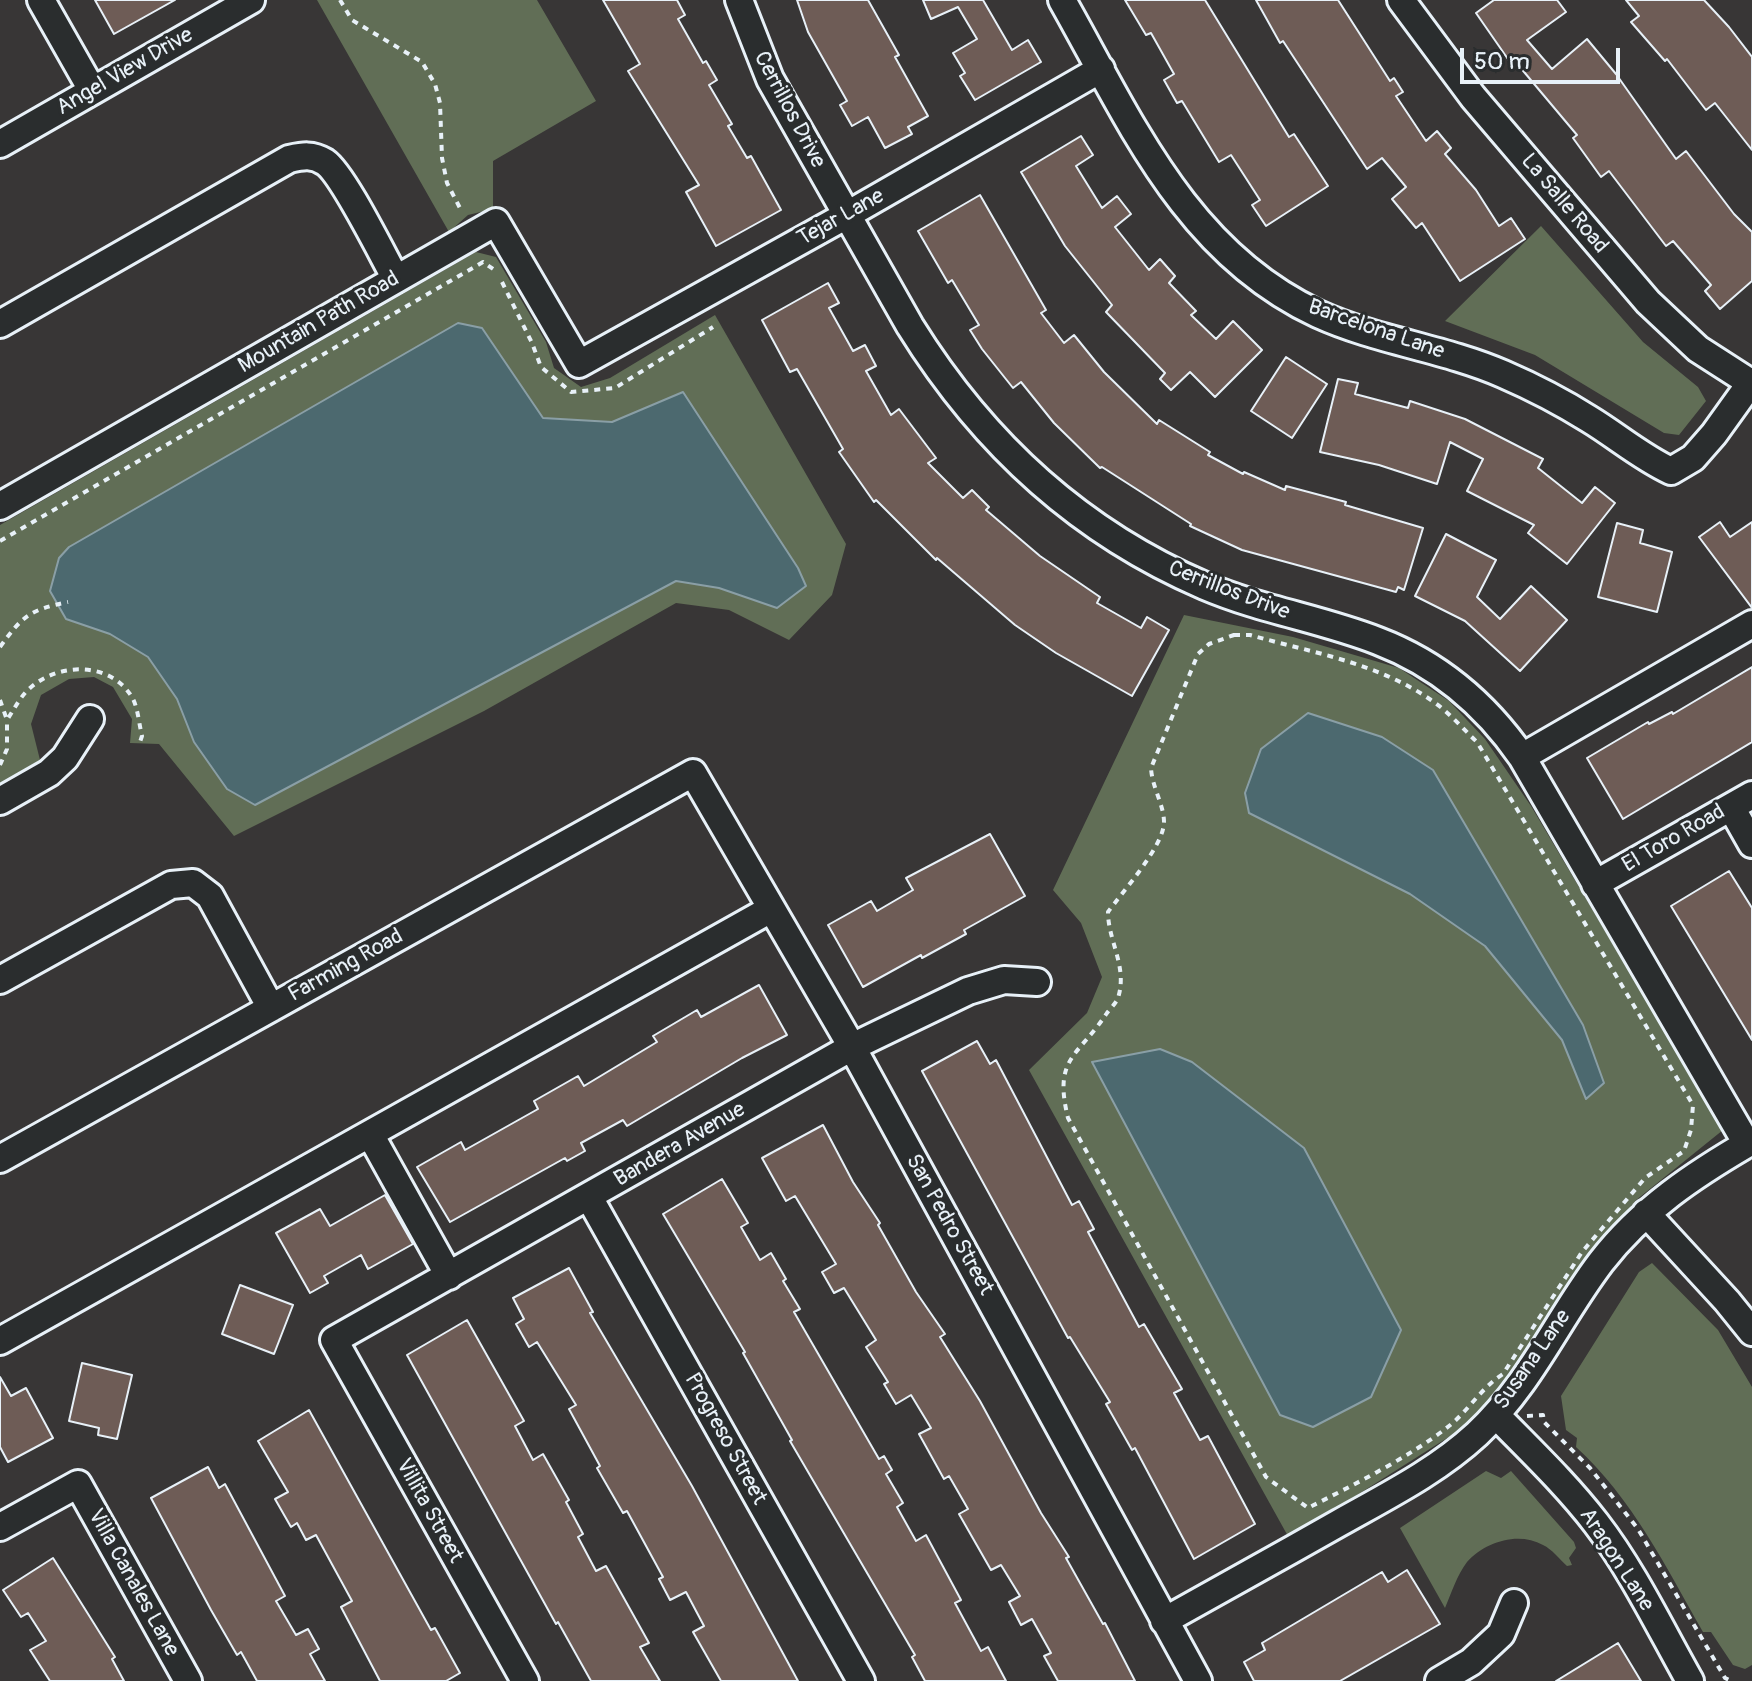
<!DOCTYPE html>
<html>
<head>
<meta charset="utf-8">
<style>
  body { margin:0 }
  #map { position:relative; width:1752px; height:1681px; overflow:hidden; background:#383636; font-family:Pangolin,sans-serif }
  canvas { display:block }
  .scale { position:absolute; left:1460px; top:48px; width:160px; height:36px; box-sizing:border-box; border:4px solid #e8f1f8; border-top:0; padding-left:10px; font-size:24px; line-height:28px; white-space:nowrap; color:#e8f1f8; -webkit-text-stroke:6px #2a2d2e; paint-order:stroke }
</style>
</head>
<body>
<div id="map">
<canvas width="1752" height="1681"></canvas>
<div class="scale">50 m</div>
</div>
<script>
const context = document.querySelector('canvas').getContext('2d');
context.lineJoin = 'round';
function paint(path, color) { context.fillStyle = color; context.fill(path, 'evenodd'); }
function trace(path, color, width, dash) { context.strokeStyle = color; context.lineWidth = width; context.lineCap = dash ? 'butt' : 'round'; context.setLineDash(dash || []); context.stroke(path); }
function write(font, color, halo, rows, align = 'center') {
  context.font = font + ' Pangolin,sans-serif'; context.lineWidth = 6; context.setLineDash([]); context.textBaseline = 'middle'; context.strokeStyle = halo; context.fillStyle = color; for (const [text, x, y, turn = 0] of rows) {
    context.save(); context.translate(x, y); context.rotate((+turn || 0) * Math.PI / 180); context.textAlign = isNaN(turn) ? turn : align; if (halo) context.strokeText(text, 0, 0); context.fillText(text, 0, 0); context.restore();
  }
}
paint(new Path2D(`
  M317,0H537L596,101L493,161V209L468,215L449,232Z
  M1541,226L1643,342L1698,387L1706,401L1679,435L1664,433L1535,355L1445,321Z
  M476,252L496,257L546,342L554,368L581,387L610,378L715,315L846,544L832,595L789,640L729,610L676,603L484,711L234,836L159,744L130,743L132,719L113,687L94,677L69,679L41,695L31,724L40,760L0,785V525Z
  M1184,615L1293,637L1399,668L1449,701L1485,739L1531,806L1723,1130L1635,1201L1505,1383L1463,1428L1289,1538L1029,1070L1087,1013L1102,977L1081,923L1053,890Z
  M1652,1263L1718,1330L1752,1387V1665L1745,1669L1733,1665L1711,1632H1703C1666,1567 1632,1498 1576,1447L1577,1438L1566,1430L1561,1396L1639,1272Z
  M1486,1471L1501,1478L1511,1471L1574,1542L1576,1548L1569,1558L1572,1565L1567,1566C1560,1560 1552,1549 1543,1545C1518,1531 1485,1542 1467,1562C1457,1575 1451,1594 1445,1608L1400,1528Z`), '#616e56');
const water = new Path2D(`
  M458,323L482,328L543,418L612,422L683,392L798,568L806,586L777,608L719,588L676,581L255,805L227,789L194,742L177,699L148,657L110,634L66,619L50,591L59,558L69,547Z
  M1308,713L1382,737L1433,770L1583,1025L1604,1083L1586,1099L1562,1040L1485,946L1410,894L1249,813L1245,793L1261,749Z
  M1160,1049L1192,1062L1304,1148L1401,1330L1371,1397L1313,1427L1280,1415L1092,1062Z`);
paint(water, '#4c696f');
trace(water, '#8a9fa6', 2);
const building = new Path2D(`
  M95,0H175L114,34Z
  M603,0H677L685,15L678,19L703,63L706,61L717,80L709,85L732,124L728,126L747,158L751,156L781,210L716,246L686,192L699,185L628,71L640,64Z
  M797,0H868L899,55L895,57L928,116L908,127L912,134L885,148L868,117L852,126L840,105L847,101L808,32Z
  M923,0H983L1012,50L1028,40L1041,62L975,100L960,76L965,73L953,53L977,39L958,7L931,19Z
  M1125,0H1205L1289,137L1294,134L1328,186L1266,226L1252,205L1260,200L1231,155L1219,162L1182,101L1177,103L1164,80L1174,74L1151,33L1146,35Z
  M1256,0H1338L1390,81L1394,78L1403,92L1396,96L1426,141L1437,131L1451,148L1445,154L1476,190L1499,226L1511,218L1525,239L1460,281L1422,223L1416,228L1392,199L1406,187L1382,158L1367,169L1283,41L1280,43Z
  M1494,0H1557L1566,12L1527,40L1552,69L1587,39L1616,74L1676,159L1686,151L1734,214L1752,232V281L1720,309L1705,291L1711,285L1673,241L1666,246L1609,171L1601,177L1573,138L1577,135L1514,60L1510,62L1476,13Z
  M1626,0H1704L1729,27L1752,57V150L1715,103L1706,110L1667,59L1665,61L1631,22L1639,16Z
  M1081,136L1093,155L1076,166L1102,208L1117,196L1131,214L1115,227L1149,270L1160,259L1175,276L1169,283L1196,311L1191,315L1216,339L1233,321L1262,350L1215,397L1190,372L1171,390L1160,379L1165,373L1106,312L1112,305L1065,246L1021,172Z
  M980,195L1046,310L1041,313L1064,343L1074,335L1104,372L1157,424L1159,420L1210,452L1208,455L1243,474L1244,472L1285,490L1286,486L1346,502L1345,505L1423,528L1404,590L1398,587L1396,592L1242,550L1190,526L1191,524L1102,467L1100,468L1054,423L1021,382L1013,388L982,349L970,330L979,325L952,280L948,283L918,231Z
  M828,283L839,303L829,308L853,351L865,345L876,366L866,371L891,415L899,409L936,458L928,463L963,498L972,490L989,507L986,510L1040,556L1100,597L1097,603L1141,628L1147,617L1169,630L1132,696L1056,653L1015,625L937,558L936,560L876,500L874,502L839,452L843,449L797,369L790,372L762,320Z
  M1286,357L1327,384L1292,438L1251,411Z
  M1338,379L1358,383L1355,394L1408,408L1410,401L1465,419L1543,459L1538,468L1582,503L1595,487L1615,503L1567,564L1528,533L1534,525L1467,491L1483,459L1450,442L1437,484L1379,465L1320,452Z
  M1720,522L1730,537L1752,522V608L1699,537Z
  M1617,523L1643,530L1640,543L1672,552L1657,612L1598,597Z
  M1446,534L1496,560L1477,597L1500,619L1531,586L1567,620L1520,671L1465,621L1415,596Z
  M1752,667V742L1623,819L1587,758L1648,722L1649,724L1672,712L1673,714Z
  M990,834L1025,896L964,930L966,934L922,958L921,955L863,987L828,925L871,901L877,911L913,890L906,878Z
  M1729,871L1752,908V1040L1671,906Z
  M759,985L787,1035L742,1058L627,1126L623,1120L581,1143L585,1151L567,1161L565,1158L450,1222L417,1167L461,1142L465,1150L538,1109L534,1101L578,1076L584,1086L657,1042L653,1036L697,1010L701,1017Z
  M977,1041L990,1064L996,1060L1072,1205L1079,1201L1094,1229L1088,1232L1139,1327L1144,1324L1182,1389L1174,1393L1200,1440L1208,1436L1255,1524L1194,1559L1135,1448L1132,1450L1106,1404L1110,1402L1070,1337L1068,1338L922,1071Z
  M823,1125L853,1182L880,1223L878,1225L916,1292L945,1334L940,1337L980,1401L1041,1513L1069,1557L1066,1558L1103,1624L1105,1623L1135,1681H1058L1044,1656L1051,1653L1032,1619L1021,1625L1009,1602L1020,1596L1001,1565L991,1570L959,1514L968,1509L949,1476L944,1479L919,1434L931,1428L911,1395L896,1404L884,1384L888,1382L866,1347L876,1340L844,1288L834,1293L822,1272L836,1264L795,1196L786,1201L762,1158Z
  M722,1179L748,1223L741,1227L760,1260L771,1253L786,1279L783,1281L800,1309L794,1312L879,1459L884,1456L892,1470L886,1474L903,1503L897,1507L916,1541L926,1535L961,1600L955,1603L981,1651L988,1647L1006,1681H925L912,1657L915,1655L790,1441L792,1440L743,1353L745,1352L663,1214Z
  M385,1195L413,1244L368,1269L361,1255L324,1276L328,1283L310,1293L276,1233L320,1209L330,1226Z
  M569,1268L593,1312L590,1313L692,1486L798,1681H721L693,1632L704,1626L686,1592L670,1600L659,1579L663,1577L627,1511L623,1513L597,1468L600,1466L569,1409L576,1405L537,1342L529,1347L516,1324L524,1319L513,1298Z
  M240,1285L293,1305L274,1354L222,1334Z
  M467,1320L524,1421L515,1426L533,1460L543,1454L569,1500L566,1502L583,1534L578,1537L596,1571L606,1566L649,1643L640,1647L660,1681H591L558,1622L556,1624L407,1355Z
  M82,1363L132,1375L117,1439L98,1435L99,1428L69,1421Z
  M0,1377L11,1396L26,1388L53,1438L8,1462L0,1447Z
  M309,1410L431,1630L435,1628L460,1673L446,1681H380L341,1607L352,1601L316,1535L306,1540L297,1523L291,1527L275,1499L288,1492L258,1441Z
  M208,1467L219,1488L225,1484L285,1596L276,1601L296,1635L308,1629L319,1649L310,1654L325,1681H257L241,1652L237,1655L211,1610L151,1498Z
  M53,1558L115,1657L112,1659L124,1681H50L30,1650L46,1641L28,1613L21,1617L3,1590Z
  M1407,1570L1440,1624L1340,1681H1254L1244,1662L1265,1650L1262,1643L1382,1572L1388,1582Z
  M1618,1643L1641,1681H1556Z`);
paint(building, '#6e5c56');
trace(building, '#e8f1f8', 2);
const minor = new Path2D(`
  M41,0L92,90
  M739,0L770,79L910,326C982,442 1079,532 1205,586C1261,610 1322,619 1378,641C1438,664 1486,705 1522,757L1747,1144
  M1062,0C1130,120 1185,252 1318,314C1377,341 1443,348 1503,374C1533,387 1562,402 1589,419C1617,436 1641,457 1671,471L1693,458L1714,434L1752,381
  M1401,0L1473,97L1648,302L1698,349L1751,383
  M0,144L251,0
  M0,324L289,159C303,156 312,154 325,162C343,174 383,256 396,279
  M0,506L496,222L579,364L847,215L1101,69
  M1522,757L1752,624
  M0,801L49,773L65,758L90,719
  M1731,807L1752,844
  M1595,884L1752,795
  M0,980L171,885L193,883L210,896L271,1008
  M370,1134L449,1276
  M0,1159L693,773L852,1047L1198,1681
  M589,1197L861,1681
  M1646,1213L1727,1301L1752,1332
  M0,1341L771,909
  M1496,1415C1530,1450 1566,1484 1596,1523C1633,1571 1660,1628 1690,1681
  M0,1527L78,1484L188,1681
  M1164,1621C1223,1588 1281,1556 1339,1523C1387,1496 1437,1471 1477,1434C1532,1382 1557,1320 1601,1262C1642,1209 1695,1174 1752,1141
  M525,1681L334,1340L852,1047L968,991L1004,980L1037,982
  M1439,1681L1471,1662L1501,1634L1514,1603`);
trace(minor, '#e8f1f8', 32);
trace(new Path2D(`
  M340,0L352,20L422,62L435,84L440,103L442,158L447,183L461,210
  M502,282L532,343L541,367L571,392L615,388L713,327
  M0,541L483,262L496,271
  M1234,635H1250C1310,652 1378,663 1431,700C1448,711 1462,728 1477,742L1693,1105L1691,1130L1684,1151L1645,1178L1582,1252L1503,1374C1481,1388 1469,1410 1449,1426C1410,1457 1353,1485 1308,1508L1266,1477L1068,1118C1053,1057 1078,1057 1107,1013C1110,1009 1116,1003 1118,998C1128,967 1108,941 1108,912C1123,891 1164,846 1164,822C1164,805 1152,787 1151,768L1198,654L1209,644Z
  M0,647C23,615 30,610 68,602
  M0,700L7,720C13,711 18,701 25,693C53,662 111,659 133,699C138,709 139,724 142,736L140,742
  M0,765L7,749V720
  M1527,1416L1543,1415L1544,1422L1590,1468L1638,1529L1725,1678L1731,1681`), '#e8f1f8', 4, [6, 6]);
trace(minor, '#2a2d2e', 26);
write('22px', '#e8f1f8', '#2a2d2e', [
  ["Angel View Drive",125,72,-30],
  ["Cerrillos Drive",789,110,62],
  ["La Salle Road",1564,204,50],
  ["Tejar Lane",841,218,-29],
  ["Mountain Path Road",319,323,-30],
  ["Barcelona Lane",1376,330,19],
  ["Cerrillos Drive",1229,591,21],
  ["El Toro Road",1674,839,-30],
  ["Farming Road",346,966,-29],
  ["Bandera Avenue",680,1145,-30],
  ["San Pedro Street",949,1225,61],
  ["Susana Lane",1533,1360,-55],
  ["Progreso Street",725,1439,61],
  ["Villita Street",429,1511,61],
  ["Aragon Lane",1616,1560,57],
  ["Villa Canales Lane",133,1583,61]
]);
</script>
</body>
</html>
